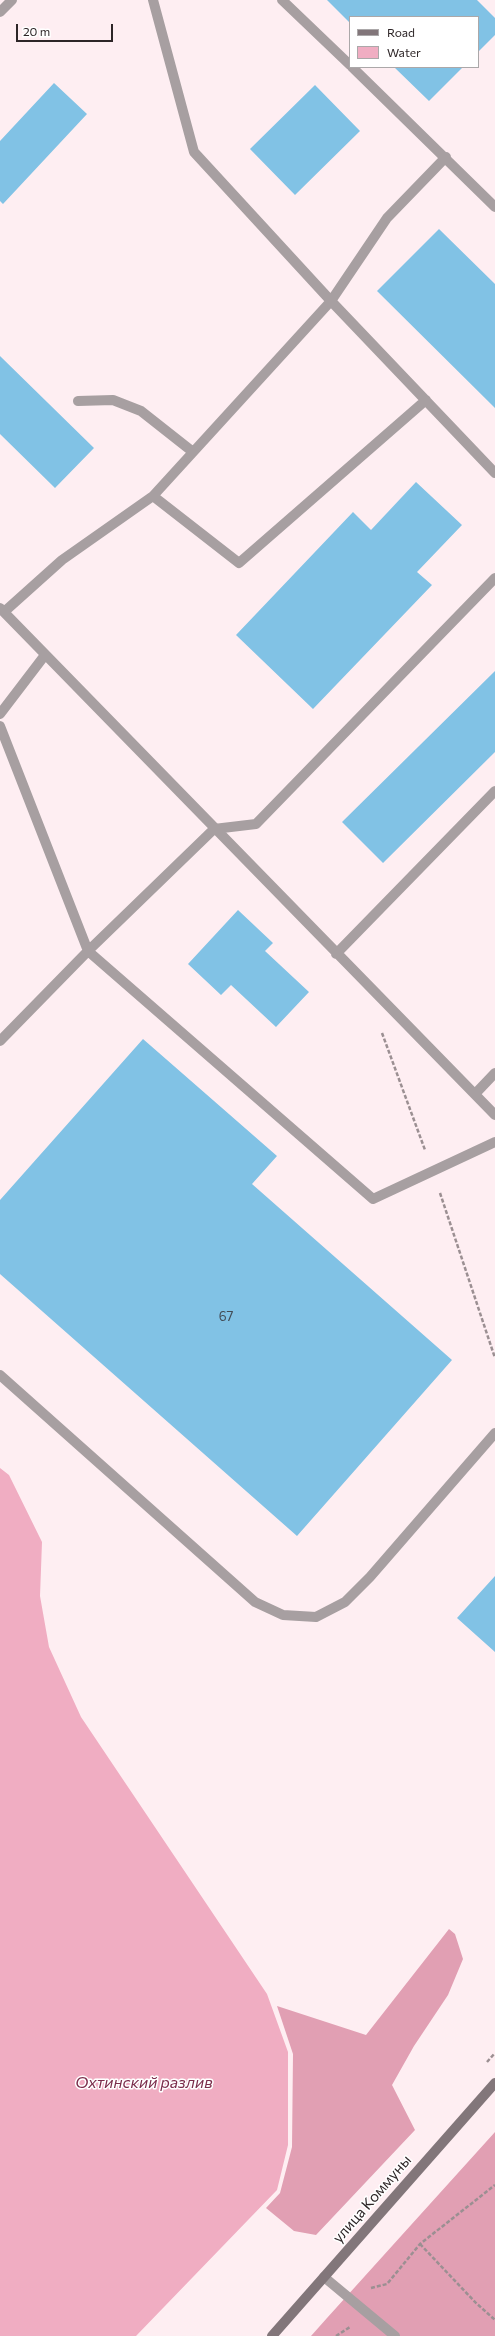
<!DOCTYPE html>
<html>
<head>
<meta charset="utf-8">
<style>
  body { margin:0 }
  #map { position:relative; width:495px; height:2336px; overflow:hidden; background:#feeef2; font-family:Commissioner,sans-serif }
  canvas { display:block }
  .legend { position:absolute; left:349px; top:16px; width:130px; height:52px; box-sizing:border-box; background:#fff; border:1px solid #aba8a9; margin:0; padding:5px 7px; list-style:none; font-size:12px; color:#2d2527 }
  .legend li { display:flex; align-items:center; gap:8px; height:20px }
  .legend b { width:20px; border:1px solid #aba8a9 }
  .scale { position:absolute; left:16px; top:24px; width:97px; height:18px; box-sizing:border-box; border:2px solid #2d2527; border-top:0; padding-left:5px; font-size:12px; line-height:14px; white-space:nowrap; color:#2d2527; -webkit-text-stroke:3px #fff; paint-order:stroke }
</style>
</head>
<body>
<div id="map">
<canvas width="495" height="2336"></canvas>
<ul class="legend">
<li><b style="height:5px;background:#82767a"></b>Road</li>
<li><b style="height:11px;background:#f0adc2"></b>Water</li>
</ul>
<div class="scale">20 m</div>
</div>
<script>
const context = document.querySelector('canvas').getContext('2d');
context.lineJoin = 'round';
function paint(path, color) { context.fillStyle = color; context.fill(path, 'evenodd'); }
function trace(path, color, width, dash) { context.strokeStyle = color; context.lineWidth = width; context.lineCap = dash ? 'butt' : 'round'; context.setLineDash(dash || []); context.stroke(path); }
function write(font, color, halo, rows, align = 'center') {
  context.font = font + ' Commissioner,sans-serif'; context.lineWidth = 3; context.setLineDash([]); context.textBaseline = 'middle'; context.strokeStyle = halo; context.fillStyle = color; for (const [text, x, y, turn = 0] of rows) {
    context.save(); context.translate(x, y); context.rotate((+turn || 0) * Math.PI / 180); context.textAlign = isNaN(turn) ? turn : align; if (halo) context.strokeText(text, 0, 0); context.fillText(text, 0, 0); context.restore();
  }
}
paint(new Path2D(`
  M449,1929L455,1934L463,1959L448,1995L414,2046L392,2085L415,2130L316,2235L294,2231L266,2208L280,2193L292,2147L293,2054L277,2006L366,2035Z
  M495,2132V2336H311L327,2318Z`), '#e19fb3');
paint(new Path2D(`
  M0,1468L9,1475L42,1542L40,1596L49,1647L81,1717L267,1994L288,2052V2145L277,2190L136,2336H0Z`), '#f0adc2');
paint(new Path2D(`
  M327,0H477L495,18V35L478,52V17H350V23Z
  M394,67H463L429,101Z
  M54,83L87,114L3,204L0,201V141Z
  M315,85L360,131L295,195L250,149Z
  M439,229L495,284V408L377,291Z
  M0,356L94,448L55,488L0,434Z
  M416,482L462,525L417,572L432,585L313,709L236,635L353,512L371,530Z
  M495,671V752L383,863L342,822Z
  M238,910L273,943L265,951L309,992L276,1027L231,985L221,995L188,964Z
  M143,1039L277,1156L252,1184L452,1360L297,1536L0,1274V1200Z
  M495,1576V1652L457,1618Z`), '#81c2e5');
trace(new Path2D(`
  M382,1033L425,1150
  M440,1193L495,1358
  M487,2062L495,2053
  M420,2244L476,2303L495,2320
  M371,2288L387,2284L420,2244L495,2185
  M336,2336L350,2327`), '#9b8f92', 2.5, [4, 2]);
trace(new Path2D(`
  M153,0L194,152L331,301L495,473
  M282,0L350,65
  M0,12L12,0
  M352,67L495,207
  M78,401L113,400L141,411L193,452
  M153,496L239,563L426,400
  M0,608L495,1115
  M4,612L62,560L153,496L331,301L387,218L446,157
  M0,714L45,655
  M0,726L88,951L373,1199L495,1142
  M336,954L495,791
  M0,1041L88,951L214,829L256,824L495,578
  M475,1094L495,1073
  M0,1375L255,1602L283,1615L316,1617L345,1602L370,1577L495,1433
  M324,2277L395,2336`), '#a79fa1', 10);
trace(new Path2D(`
  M272,2336L495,2083`), '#82767a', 10);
write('13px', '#424c56', null, [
  ["67",226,1317]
]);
write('15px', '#2d2527', '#fff', [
  ["улица Коммуны",372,2199,-49]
]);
write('italic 16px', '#7b2d4b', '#fff', [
  ["Охтинский разлив",144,2083]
]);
</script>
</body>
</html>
